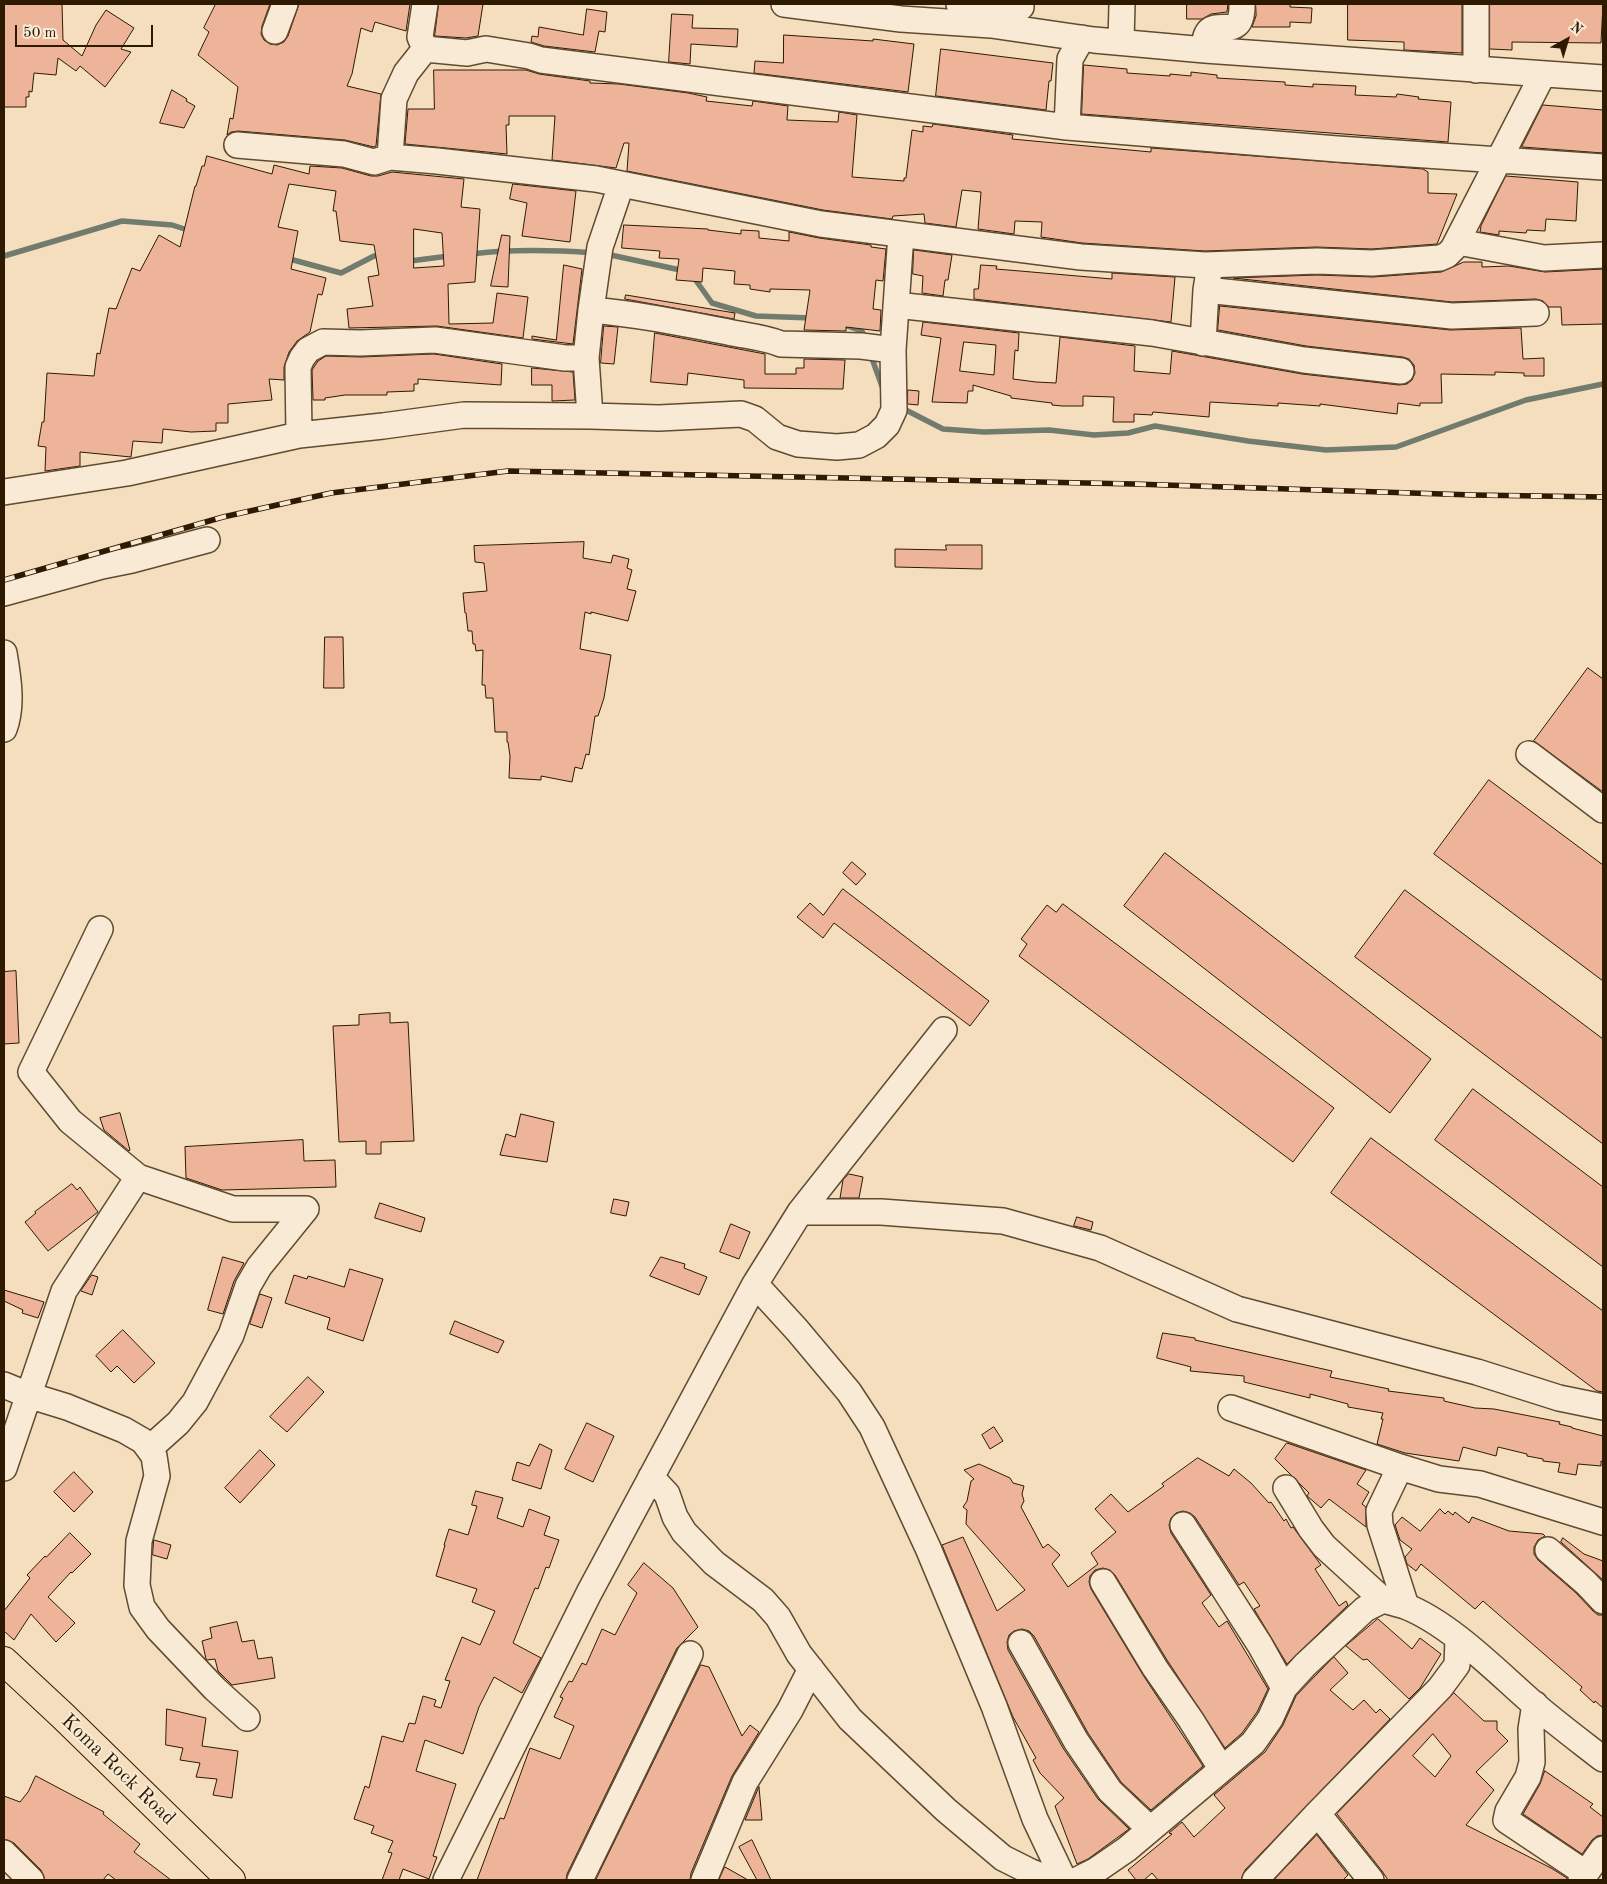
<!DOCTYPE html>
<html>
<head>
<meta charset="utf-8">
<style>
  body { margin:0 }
  #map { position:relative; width:1607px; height:1884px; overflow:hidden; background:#f5debd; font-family:"Old Standard TT",serif }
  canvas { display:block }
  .frame { position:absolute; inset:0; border:5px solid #2e1a01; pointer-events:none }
  .north { position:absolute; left:1542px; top:15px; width:50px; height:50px; -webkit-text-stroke:4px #f8ead4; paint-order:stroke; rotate:39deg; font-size:14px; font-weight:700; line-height:20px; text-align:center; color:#2e1a01 }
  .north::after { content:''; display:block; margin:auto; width:18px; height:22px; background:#2e1a01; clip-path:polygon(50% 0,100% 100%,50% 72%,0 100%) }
  .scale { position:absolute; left:15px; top:25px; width:138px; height:22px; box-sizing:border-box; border:2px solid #2e1a01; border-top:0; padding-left:6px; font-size:15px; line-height:18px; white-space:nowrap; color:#2e1a01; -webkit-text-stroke:4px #f8ead4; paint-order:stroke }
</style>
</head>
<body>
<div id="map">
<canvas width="1607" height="1884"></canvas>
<div class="frame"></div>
<div class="north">N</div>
<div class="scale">50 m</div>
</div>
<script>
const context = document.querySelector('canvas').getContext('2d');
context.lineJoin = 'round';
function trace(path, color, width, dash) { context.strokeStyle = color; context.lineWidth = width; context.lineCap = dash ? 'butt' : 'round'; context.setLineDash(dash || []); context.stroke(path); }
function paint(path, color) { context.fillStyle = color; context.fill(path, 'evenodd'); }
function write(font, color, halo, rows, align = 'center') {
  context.font = font + ' "Old Standard TT",serif'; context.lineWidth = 4; context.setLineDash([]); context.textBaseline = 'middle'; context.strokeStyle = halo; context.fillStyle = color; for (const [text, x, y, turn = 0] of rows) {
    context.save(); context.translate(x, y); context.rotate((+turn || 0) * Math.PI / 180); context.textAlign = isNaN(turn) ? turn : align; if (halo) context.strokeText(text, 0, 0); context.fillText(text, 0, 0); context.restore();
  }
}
trace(new Path2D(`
  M471,254C512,249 553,250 594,253
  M606,254L685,271
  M4,256L122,221L172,225L191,231
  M286,258L341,273L374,256H383
  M407,260L410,261L449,256
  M692,275L712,303L756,316L812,318
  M847,326L862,331L866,340
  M870,353L883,389
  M900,407L943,429L984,432L1049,430L1094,435L1128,433L1155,426L1248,441L1326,450L1396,447L1526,400L1603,384`), '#717b6e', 5.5);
const building = new Path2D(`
  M4,4H62L63,40L82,56L96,25L106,10L134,28L121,49L131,52L105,87L80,66L76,71L58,58L56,75L34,73L32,92L29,91V97H26V107H4Z
  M216,4H270L262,26L261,34L264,40L270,44L277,45L284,42L288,36L299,4H410L406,31L375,22L372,32L361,28L352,74L347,86L381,94L376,146L374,147L345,140L238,131L231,132L227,135L230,118L233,119L238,87L198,55L209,32L204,28Z
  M439,4H483L478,36L466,38L435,36Z
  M1187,4H1228L1227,12L1211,14L1202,19H1187Z
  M1256,4H1290V7L1312,8L1311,23L1290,22V27H1252L1256,16Z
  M1348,4H1462V53L1404,50V42L1348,40Z
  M1490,4H1603L1601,43L1512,42V50L1490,49Z
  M587,9L607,12L605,32L599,31L595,52L544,46L531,42L532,36L538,37L539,27L583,35Z
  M672,14L693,15L692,28L738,29L737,47L691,44L690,64L669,62Z
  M784,35L873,41V39L914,44L908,92L754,73L755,61L783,63Z
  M941,49L1053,63L1051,81H1049L1046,110L936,96Z
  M1084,65L1127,69V73L1170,76V74L1191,76V72L1217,75V78L1285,82V85L1313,87V84L1356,86L1355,95L1396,97L1397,94L1419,97L1418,99L1451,102L1448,142L1082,114Z
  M434,70H526L539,74L590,81V83L619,84L688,93L707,97L706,101L752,106L753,101L788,106L787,120L838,122L839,112L857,115L852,177L904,181V178H906L912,130L923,132V126L932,127L933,124L1013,135L1012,139L1151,152V148L1423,169L1428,172V193L1457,194L1437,244L1372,249L1316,247L1205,251L1082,243L1041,237L1042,222L1015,221L1014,234L978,229L981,192L962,190L956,227L925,223L924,214L893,216L892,219L823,210L627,171L629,143H624L616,168L552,160L555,116H509V125H506L507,154L405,144L408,109H434Z
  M172,90L187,99L186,101L195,106L184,128L160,123Z
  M1543,105L1603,110V153L1522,147Z
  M207,156L272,174L274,165L309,174L310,166L342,168L371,176H378L392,172L464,179L461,207L480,209L475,282L448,284L449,324L493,323L497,293L528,297L523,338L437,326L349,328L347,309L373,306L368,277L379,275L374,245L340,241L336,211H333L336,191L289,184L278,227L298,231L291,269L326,278L322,295L318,294L310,332L297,341L289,352L284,367V380L269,379L272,400L228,404V423H216V431L191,432L163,429L162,443L133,441L131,457L80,452V466L45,471L46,447L38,446L42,422H44L47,373L94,376L97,353L100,354L109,308L116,309L132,268L140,271L159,235L180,247L195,186H196L202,166H204ZM414,229L442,233L444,266L414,268Z
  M1506,176L1578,182L1576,221L1546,219L1545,231L1527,230L1526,233L1499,231V235L1480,232L1481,226Z
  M513,184L576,191L570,242L522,236L527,203L510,199Z
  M624,225L708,229V230L741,234V230L759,231V238L789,241V232L819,238L871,245V247L886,249L883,281L876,280L873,309L881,310L880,331L846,327V331L804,330L810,290L770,289V292L750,289V285L734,284L735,271L703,268L702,282L676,280L679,259L659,258L660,251L622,248Z
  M502,235L510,236L508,287L491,286Z
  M914,250L952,255L948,280H945L943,296L922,293L923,276L913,274Z
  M1464,262H1482V267L1509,266L1545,272L1603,269V324L1562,325L1561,307H1549L1543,301L1536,299L1452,302L1233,278L1317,275L1373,277L1441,272Z
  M564,265L582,269L573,344L532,339V336L556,340Z
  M981,265L997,266L996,269L1020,271L1112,279V273L1175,277L1171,322L974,299V289H978Z
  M626,295L735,313L734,319L625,299Z
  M1220,306L1450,330L1521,328L1523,359L1544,358V376H1524V373L1495,372V375L1441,374L1442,403H1420V406L1398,403L1397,414L1320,404V406L1278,403V406L1210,402L1209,417L1153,412L1152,415L1134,414V422H1113L1114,397L1083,396V406H1062L1052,405V403L1011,398V396L973,385V391H968L967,403L932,402L941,338L921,335L923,322L1019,333L1018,351L1015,350L1013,379L1036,382L1056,383L1060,337L1135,346L1134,371L1170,374L1172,351L1302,374L1399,385L1407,384L1412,380L1415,373L1414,365L1409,359L1403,357L1306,346L1218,330ZM964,342L996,345L994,375L960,371Z
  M604,326L618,327L614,364L601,363Z
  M655,333L765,354V374H796V368H804V359L845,360L843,389L744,388V380L688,373L687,385L651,382Z
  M434,354L502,364L501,385L418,379V384H414V391L387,392V395H345L325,398V400H313L312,370L318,361L326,356L361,357Z
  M532,368L573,372L575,400L552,401V385H532Z
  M908,390L919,391L918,405L908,404Z
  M584,542L583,558L611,563L613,555L629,559L627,568L632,570L627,589L636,591L628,621L591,612V614L585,612L580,649L611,655L604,698L598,716H595L589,755L586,754L582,769L575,767L572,782L541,776V780L509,778L510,756L508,742H507V732H495L493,698H486L485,685H482L483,650L476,651L475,644H473L472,631H468L466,613H465L463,593L487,591L484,563L475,562L474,546Z
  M946,545H982V569L895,567V549L946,550Z
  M325,637H343L344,688H324Z
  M1588,668L1603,679V792L1534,741Z
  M1489,780L1603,865V981L1434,854Z
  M1165,853L1431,1059L1390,1113L1124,906Z
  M852,862L866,874L856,885L843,873Z
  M843,889L989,1001L970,1026L834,923L823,938L797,917L810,903L823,915Z
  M1405,890L1603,1039V1144L1355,957Z
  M1063,904L1334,1108L1293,1162L1019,956L1027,944L1021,939L1047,905L1056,912Z
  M16,971L19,1043L4,1044V972Z
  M390,1013V1023L408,1022L414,1141L381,1142V1154H366V1141L339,1142L333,1026L359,1025V1015Z
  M1473,1089L1603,1187V1267L1435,1140Z
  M120,1113L130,1150L129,1151L104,1130L100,1118Z
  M521,1114L554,1122L547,1162L500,1155L506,1134L515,1137Z
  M1371,1138L1603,1311V1392L1597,1391L1331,1193Z
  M303,1140L304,1161L335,1160L336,1187L222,1190L186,1178L185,1147Z
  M849,1174L863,1177L859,1198H840L843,1180Z
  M72,1184L77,1190L80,1187L98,1212L48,1251L25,1222L36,1213L35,1212Z
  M614,1199L629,1202L626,1216L611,1213Z
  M380,1203L425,1218L421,1232L375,1218Z
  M1077,1217L1093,1222L1091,1230L1074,1226Z
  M731,1224L750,1232L739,1259L720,1252Z
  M223,1257L244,1263L234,1281L223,1314L208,1310Z
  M661,1257L685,1264L684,1268L707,1277L699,1295L650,1276Z
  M350,1269L383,1279L363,1341L327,1329L330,1318L285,1303L294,1275L307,1279L308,1276L344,1287Z
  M92,1275L98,1277L92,1295L81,1291Z
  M4,1290L44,1302L38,1318L22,1313L23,1310L4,1301Z
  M260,1294L272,1298L262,1328L250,1324Z
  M455,1321L504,1341L498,1353L450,1334Z
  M123,1330L155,1363L134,1383L117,1366L111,1372L96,1356Z
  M1163,1333L1195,1338V1340L1332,1371L1330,1377L1389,1389L1388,1391L1444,1398V1401L1475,1408L1494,1409L1560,1422L1559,1424L1572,1427V1428L1603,1436V1462L1601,1461V1466L1578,1464L1576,1475L1558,1472L1560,1463L1543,1461V1459L1527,1456V1454L1498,1447L1496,1456L1463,1447L1459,1461L1405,1453L1377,1444L1383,1419H1381L1383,1413L1348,1407V1404L1310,1394V1398L1244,1382V1376L1190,1371L1191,1367L1157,1358Z
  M308,1377L324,1392L287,1432L270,1417Z
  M587,1423L614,1436L593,1482L565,1469Z
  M994,1427L1003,1441L990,1449L982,1435Z
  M1287,1443L1366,1470L1357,1484L1369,1492L1362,1504L1366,1507V1527L1329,1499L1321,1508L1307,1496L1309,1493L1275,1459Z
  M540,1444L552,1450L541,1489L512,1480L517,1462L529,1466Z
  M260,1450L275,1465L240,1503L225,1488Z
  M1198,1458L1229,1476L1234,1469L1251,1483L1269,1503L1271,1502L1284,1521L1286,1519L1291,1528L1293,1527L1321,1565L1315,1569L1339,1606L1346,1601L1348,1605L1287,1664L1254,1609L1260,1606L1244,1582L1239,1585L1195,1517L1190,1513L1183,1511L1176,1513L1171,1518L1169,1525L1171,1533L1211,1595L1202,1603L1219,1627L1227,1621L1268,1689L1257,1712L1242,1733L1225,1748L1167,1660L1115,1575L1110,1570L1103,1568L1095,1570L1090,1576L1089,1582L1091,1589L1143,1675L1203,1766L1151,1810L1121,1782L1088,1733L1034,1636L1029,1631L1022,1629L1014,1631L1009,1635L1007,1642L1008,1650L1063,1748L1098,1799L1129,1829L1088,1859L1077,1864L1055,1806L1064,1798L1040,1773L1033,1760L1036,1758L1013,1717L942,1545L963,1537L997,1611L1025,1590L966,1524L967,1510L963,1507L967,1501L971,1481L974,1479L964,1470L979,1464L1010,1478L1013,1483L1024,1486L1022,1494L1024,1501L1021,1507L1043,1548L1048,1544L1060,1555L1052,1564L1068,1587L1098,1564L1091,1553L1116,1532L1095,1509L1111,1494L1128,1512L1164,1486L1162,1484Z
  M74,1472L93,1492L74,1512L54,1492Z
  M476,1491L503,1498L497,1518L523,1527L529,1509L550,1517L544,1535L559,1540L549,1568L546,1567L538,1589L535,1588L513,1643L541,1658L522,1693L494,1677L479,1707L463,1754L425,1740L416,1771L456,1784L433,1856L437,1857L429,1879L403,1869L399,1880H382L392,1853L388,1852L393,1841L371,1833L374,1826L354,1819L365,1786L369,1788L382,1736L403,1742L409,1723L415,1724L423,1696L436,1700L434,1706L441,1708L450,1681L445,1680L462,1637L480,1645L495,1611L472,1602L477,1589L436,1576L445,1545H444L449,1529L468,1535L477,1506L472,1505Z
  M1440,1509L1445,1514L1448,1511L1453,1515L1455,1512L1469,1523L1472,1517L1509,1531L1543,1534L1545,1536L1538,1540L1534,1547V1554L1538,1560L1576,1593L1593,1611L1598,1615H1603V1708L1595,1701L1594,1703L1580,1690L1582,1687L1483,1601L1475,1609L1421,1564L1416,1571L1407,1564L1405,1557L1412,1549L1400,1540L1395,1525L1402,1517L1420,1531Z
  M70,1533L91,1554L72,1573L71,1572L48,1597L75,1623L56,1642L31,1614L14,1640L4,1631V1611L30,1578L27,1575L45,1556L46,1557Z
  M1563,1538L1584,1554L1603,1561V1580L1561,1542Z
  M154,1540L171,1545L167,1559L153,1555Z
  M644,1563L673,1588L698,1627L677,1648L567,1874L566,1880H477L500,1818L504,1819L530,1748L560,1759L574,1726L554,1717L563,1698L560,1697L569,1681L572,1682L582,1663L586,1665L602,1629L615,1635L637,1593L628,1585Z
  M1378,1619L1412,1649L1420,1638L1441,1654L1420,1688L1409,1699L1367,1659L1363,1660L1346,1646Z
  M237,1622L242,1642L254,1640L258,1659L272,1657L275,1678L232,1685L218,1671L215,1659L207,1660L206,1659L202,1641L212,1638L210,1628Z
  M1334,1657L1348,1673L1330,1690L1353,1710L1364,1700L1376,1713L1380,1709L1390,1719L1245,1870L1241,1880H1158L1152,1873L1144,1880H1136L1128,1870L1172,1834L1169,1833L1182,1822L1194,1837L1225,1808L1214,1795L1265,1752L1283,1725L1296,1696Z
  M701,1665L709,1667L742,1736L750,1725L759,1732L732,1776L691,1873L690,1880H596Z
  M1454,1693L1484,1721H1497V1730L1508,1741L1476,1772L1494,1790L1466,1825L1551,1868L1567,1878V1880H1388L1382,1871L1337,1814ZM1433,1734L1451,1756L1435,1777L1413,1756Z
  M167,1709L206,1718L202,1746L238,1751L232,1798L213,1795L217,1779L196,1777L200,1763L180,1760L183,1748L166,1745Z
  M1545,1771L1593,1804L1590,1807L1603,1817V1835L1597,1836L1592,1840L1582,1854L1523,1814L1540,1784Z
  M36,1776L104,1812L103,1814L140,1844L134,1852L171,1880H116L108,1874L103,1880H45L41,1870L14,1843L4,1839V1796L20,1802L28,1792Z
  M759,1787L762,1820H745L758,1789Z
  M1317,1835L1348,1875L1343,1880H1274Z
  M752,1840L771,1880H757L739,1847Z
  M725,1867L748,1880H719Z`);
paint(building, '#edb499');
trace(building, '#2e1a01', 1);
const minor = new Path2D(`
  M784,4L901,19L991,25L1094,40L1205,50L1603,78
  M959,4L1021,7V4
  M275,31L285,4
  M1121,42L1122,4
  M425,49L420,37L425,4
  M1205,50C1205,44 1204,37 1209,31C1219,21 1243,40 1242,4
  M1476,70V4
  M1067,127L1070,59L1082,38
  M237,145L344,154L374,162L390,157L437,161L596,179L821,224L1081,257L1205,265L1317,261L1372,263L1440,258L1447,255L1453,249L1543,74
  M390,157L394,99L406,73L425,49L467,53L486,49L529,56L541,60L1067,127L1337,149L1603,167
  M1458,242L1544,258L1603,255
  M1210,265L1206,290L1452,316L1536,313
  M896,305L1152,333L1304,360L1401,371
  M591,310C637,314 682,323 728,332C746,336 764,337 781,344L861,346L893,350
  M1203,343L1206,290
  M586,358L590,416
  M299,435L298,367L302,358L308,350L323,342L360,343L435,340L565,358H586L591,310L600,247L621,185
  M4,492L127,473L299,435L383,426L464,415L590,416L659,418L741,414L755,419L777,437L798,444L837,447L859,445L876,436L887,425L894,410L893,350L901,234
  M4,593L102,566L132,560L207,540
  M4,653C8,677 13,706 4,729
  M1529,754L1603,810
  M138,1177L233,1209H306L259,1267L248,1286L231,1335L195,1402L178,1423L149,1449
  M800,1212H881L1003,1221L1100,1248L1237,1309L1477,1372L1559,1398L1603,1407
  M755,1284L797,1330L849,1392L872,1427L928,1548L994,1706L1035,1819L1064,1880
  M4,1385L28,1395L67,1407L124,1430L143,1441L149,1449L154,1456L157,1476L139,1541L137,1585L142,1607L158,1629L215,1689L247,1718
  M1231,1408L1400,1467L1439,1479L1480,1484L1603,1522
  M1400,1467L1379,1511L1380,1525L1406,1606
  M4,1468L64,1291L138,1177L70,1121L31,1072L100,929
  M651,1477L667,1494L675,1517L684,1532L714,1563L763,1600L778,1617L799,1654L850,1719L946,1810L1003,1858L1031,1872L1053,1880
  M1286,1488L1311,1529L1324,1546L1383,1600
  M1183,1525L1260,1645L1284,1688
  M1548,1550L1586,1583L1603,1601
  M1103,1582L1155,1668L1191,1720L1221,1768
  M1021,1643L1076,1741L1110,1791L1150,1829
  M1535,1704L1531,1729L1532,1762L1528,1777L1508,1811L1506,1820L1585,1873
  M4,1853L31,1880
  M446,1880L589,1593L755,1284L800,1212L944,1030
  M580,1880L690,1654
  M704,1880L745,1782L790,1710L811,1669
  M1077,1880L1095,1871L1127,1849L1253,1743L1270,1719L1284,1688L1305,1665L1365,1609L1383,1600C1390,1602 1398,1604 1405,1606C1451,1624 1498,1673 1535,1705C1557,1724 1580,1741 1603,1759
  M1255,1880L1316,1815
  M1371,1880L1322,1819L1316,1815L1440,1688L1457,1665L1458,1639
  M1581,1880L1603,1849`);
const major = new Path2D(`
  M4,1661L63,1716L231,1880`);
trace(minor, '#604b30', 28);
trace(major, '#2e1a01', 30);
trace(minor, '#f8ead4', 25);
trace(major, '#f5debd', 28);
const rail = new Path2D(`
  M4,580L223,517L331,493L508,471L1134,484L1473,495L1603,497`);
trace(rail, '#2e1a01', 5.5);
trace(rail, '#f8ead4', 4, [11]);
write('20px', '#2e1a01', '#f8ead4', [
  ["Koma Rock Road",118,1770,44]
]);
</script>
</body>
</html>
